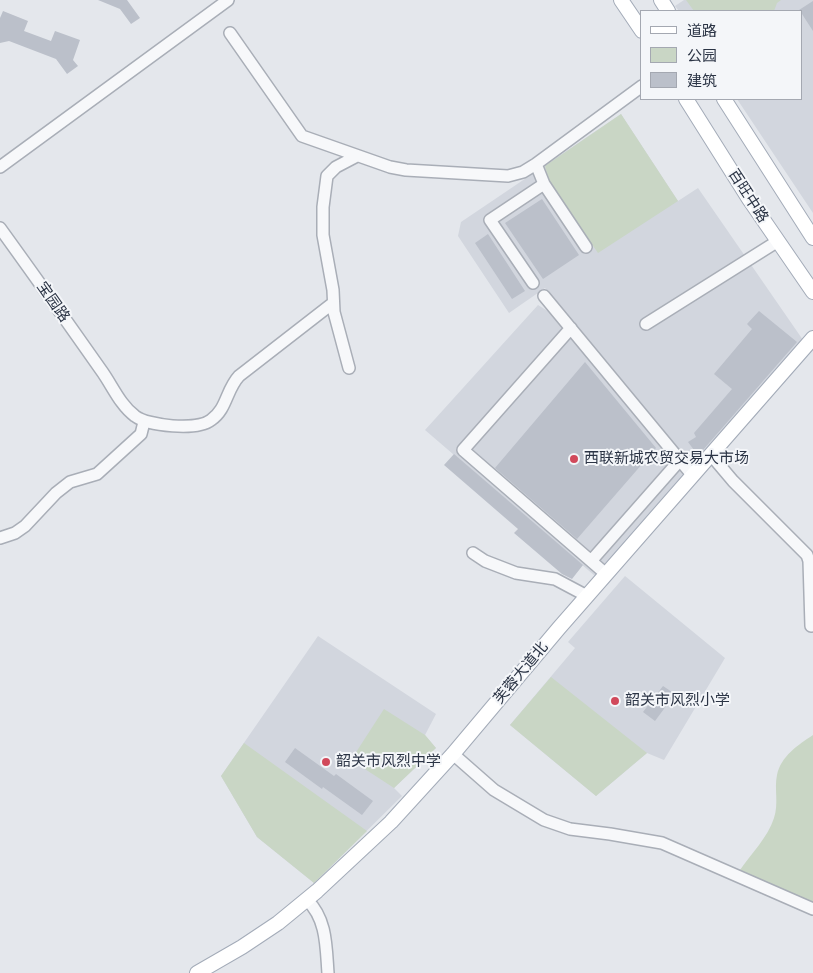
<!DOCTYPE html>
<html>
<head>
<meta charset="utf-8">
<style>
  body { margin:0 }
  #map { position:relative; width:813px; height:973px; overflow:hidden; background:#e4e7ec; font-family:Montserrat,"Noto Sans SC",sans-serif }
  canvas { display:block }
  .legend { position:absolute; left:640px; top:10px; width:162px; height:90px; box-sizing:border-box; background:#f4f6f9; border:1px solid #a4a8b1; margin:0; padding:6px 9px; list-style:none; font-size:15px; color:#2b3445 }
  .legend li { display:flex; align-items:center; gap:10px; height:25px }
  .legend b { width:25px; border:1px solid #a4a8b1 }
</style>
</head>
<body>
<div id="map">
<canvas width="813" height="973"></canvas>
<ul class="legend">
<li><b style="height:6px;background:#fff"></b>道路</li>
<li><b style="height:14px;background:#c9d6c5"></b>公园</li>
<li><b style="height:14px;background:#bbc0ca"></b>建筑</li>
</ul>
</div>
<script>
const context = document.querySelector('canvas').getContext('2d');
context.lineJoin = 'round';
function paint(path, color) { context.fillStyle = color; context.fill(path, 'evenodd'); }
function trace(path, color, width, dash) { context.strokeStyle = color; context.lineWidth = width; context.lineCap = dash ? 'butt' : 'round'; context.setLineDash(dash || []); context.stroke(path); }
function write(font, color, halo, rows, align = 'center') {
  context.font = font + ' Montserrat,"Noto Sans SC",sans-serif'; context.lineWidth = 4; context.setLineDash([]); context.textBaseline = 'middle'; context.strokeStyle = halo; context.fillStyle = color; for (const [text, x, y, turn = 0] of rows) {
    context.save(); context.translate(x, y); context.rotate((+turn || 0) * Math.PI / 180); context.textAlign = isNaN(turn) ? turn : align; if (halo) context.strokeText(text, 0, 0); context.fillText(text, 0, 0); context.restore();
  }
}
paint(new Path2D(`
  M684,0H813V213L737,99H802V11H679L675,6Z
  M621,114L678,201L698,188L803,340L693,467L545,288L509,313L458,236L461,222Z
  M538,305L551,313L683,475L595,576L425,430Z
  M625,576L725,658L664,760L647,753L596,796L510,725L575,648L568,642Z
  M318,636L436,714L425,735L436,748L394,788L402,796L314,883L257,837L221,776Z`), '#d2d6de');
paint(new Path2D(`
  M686,0H781L777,3L774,11H694Z
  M621,114L678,201L598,253L549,182L545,166Z
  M551,677L647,753L596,796L510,725Z
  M384,709L425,735L436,748L394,788L351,760Z
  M813,735V903L740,870C751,854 768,837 774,818C779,803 774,789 777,775C781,756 798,745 813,735Z
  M244,743L367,831L314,883L257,837L221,776Z`), '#c9d6c5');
paint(new Path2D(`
  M98,0H127L140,18L131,24L120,9Z
  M813,1V31L802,14V11L799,10Z
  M3,11L28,21L24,31L51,41L55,31L80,40L73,60L78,66L67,74L56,59L9,41L0,43V18Z
  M542,199L579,255L543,279L505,223Z
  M488,234L525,291L512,299L475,243Z
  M759,311L797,342L703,450L697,454L688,442L696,437L694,433L732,389L714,374L752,329L747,324Z
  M585,362L656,448L577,539L495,468Z
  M454,454L583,565L572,579L562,574L514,533L518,529L444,465Z
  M663,686L675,694L655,721L643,712Z
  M295,748L334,776L336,774L373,801L362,815L323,787L322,789L285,762Z`), '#bbc0ca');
const minor = new Path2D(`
  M230,33L302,136L390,167L406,170L508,176L523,172L536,164L642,86
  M536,164L544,184L586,247
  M0,167L228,0
  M0,228C34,275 68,323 101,370C112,385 120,405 135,416C148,426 197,431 211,420C227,409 226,390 239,376L333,303
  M533,283L490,220L544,184
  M544,296L693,476
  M646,324L778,241
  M571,328L463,450L606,574
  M349,368L334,312L333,290L323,235V207L327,176L336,167L357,156
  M711,455L733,481L807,555L809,561L811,626
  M0,538L15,533L25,526L56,493L70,482L97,474L141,434L144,422
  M473,553L485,561L516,573L555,579L587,596
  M591,561L680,460
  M453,754L494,790L544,820L570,829L610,834L662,843L813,909
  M307,900C327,919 326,947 328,973`);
const major = new Path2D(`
  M621,0L642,31
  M661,0L668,11
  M686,99L749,199L813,292
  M724,99L813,238
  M197,973L242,947L278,923L317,891L391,822L453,754L559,628L813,338`);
trace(minor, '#a9aeb7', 14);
trace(major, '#a3abb8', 16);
trace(minor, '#f7f8fa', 11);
trace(major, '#fff', 14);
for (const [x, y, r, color] of [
  [574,459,5,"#d1495b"],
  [615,701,5,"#d1495b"],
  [326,762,5,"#d1495b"]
]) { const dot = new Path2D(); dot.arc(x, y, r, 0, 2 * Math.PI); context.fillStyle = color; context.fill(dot); trace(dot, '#f4f6f9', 2); }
write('15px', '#2b3445', '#f4f6f9', [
  ["百旺中路",748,196,57],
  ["宝园路",53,302,55],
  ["芙蓉大道北",521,673,-50]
]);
write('15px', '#2b3445', '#f4f6f9', [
  ["西联新城农贸交易大市场",584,459],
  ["韶关市风烈小学",625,701],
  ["韶关市风烈中学",336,762]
], 'left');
</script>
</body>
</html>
